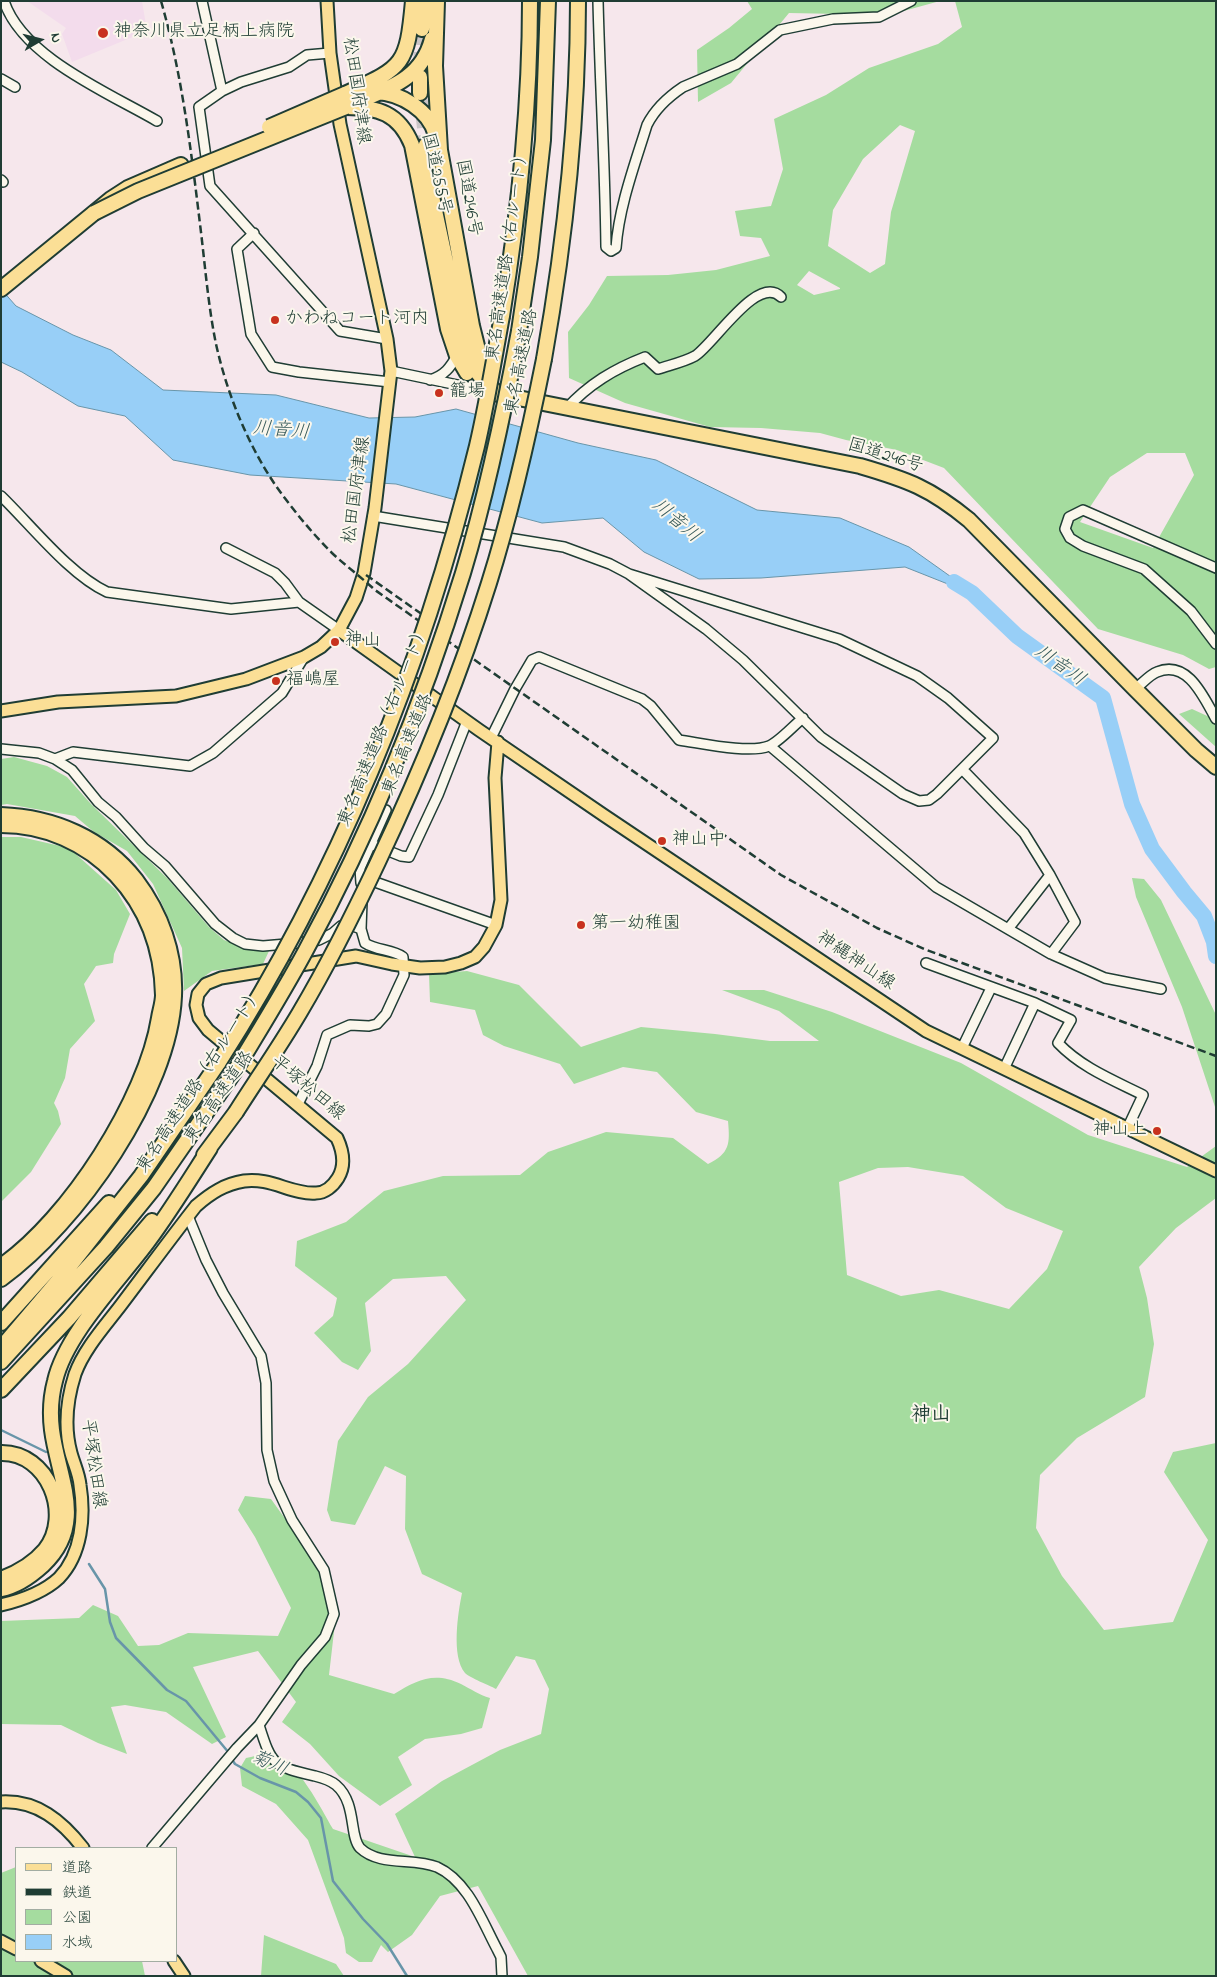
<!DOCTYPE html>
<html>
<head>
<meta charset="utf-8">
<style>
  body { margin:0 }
  #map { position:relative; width:1217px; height:1977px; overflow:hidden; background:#f6e7ec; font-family:"Indie Flower","Klee One",sans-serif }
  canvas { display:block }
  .frame { position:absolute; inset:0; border:2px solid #1f3d34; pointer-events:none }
  .legend { position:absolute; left:15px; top:1847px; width:162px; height:115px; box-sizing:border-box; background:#fbf7ec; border:1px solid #a3ada2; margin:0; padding:6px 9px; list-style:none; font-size:15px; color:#1f3d34 }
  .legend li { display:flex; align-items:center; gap:10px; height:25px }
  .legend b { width:25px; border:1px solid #a3ada2 }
  .north { position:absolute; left:15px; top:15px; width:50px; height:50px; -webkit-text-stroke:4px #fbf7ec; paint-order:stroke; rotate:82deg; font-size:14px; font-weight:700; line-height:20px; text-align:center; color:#1f3d34 }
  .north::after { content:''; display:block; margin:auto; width:18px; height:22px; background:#1f3d34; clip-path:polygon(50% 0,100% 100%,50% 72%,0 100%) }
</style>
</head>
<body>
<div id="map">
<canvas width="1217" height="1977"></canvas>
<div class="frame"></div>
<ul class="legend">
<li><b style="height:6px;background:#fbdf96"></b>道路</li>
<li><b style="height:6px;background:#1f3d34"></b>鉄道</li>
<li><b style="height:14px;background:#a5dc9f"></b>公園</li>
<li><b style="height:14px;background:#98cff7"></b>水域</li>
</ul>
<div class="north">N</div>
</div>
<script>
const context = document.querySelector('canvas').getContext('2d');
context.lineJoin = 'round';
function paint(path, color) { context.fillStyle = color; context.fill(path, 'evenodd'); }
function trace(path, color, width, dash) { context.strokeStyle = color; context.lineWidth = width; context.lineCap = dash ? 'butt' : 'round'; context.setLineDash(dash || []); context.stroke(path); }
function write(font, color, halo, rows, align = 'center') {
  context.font = font + ' "Indie Flower","Klee One",sans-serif'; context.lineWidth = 4; context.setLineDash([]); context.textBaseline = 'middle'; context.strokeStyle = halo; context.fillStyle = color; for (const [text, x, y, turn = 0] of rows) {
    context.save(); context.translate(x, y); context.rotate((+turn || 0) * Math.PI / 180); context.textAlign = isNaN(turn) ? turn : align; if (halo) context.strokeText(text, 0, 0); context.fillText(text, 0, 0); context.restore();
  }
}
paint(new Path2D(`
  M27,1H142L147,31L72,62L62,34L66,28Z`), '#f3dcec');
paint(new Path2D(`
  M747,1H940L889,15L789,13L731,83L698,102L697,50L729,28L752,9Z
  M955,1H1216V667L1209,669L1183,655L1098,629L944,468L897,450L846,440L820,433L761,428L710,427L625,403L569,378L568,332L589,305L607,276L668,275L716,270L770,256L761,238L740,236L735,211L771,206L783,169L774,119L826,95L869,68L938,44L962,27ZM900,125L915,131L891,212L885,264L870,273L828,246L833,210L863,159ZM809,271L840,288V289L814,295L797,285ZM1147,453H1185L1194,475L1153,548L1080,522L1110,477Z
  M1192,709L1216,720V747L1179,714Z
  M14,757L47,766L67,777L91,804L168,879L209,927L224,940L255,951H269L263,964L212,971L184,991L182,948L153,884L127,851L94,832L75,816L7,804L1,805V759Z
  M1,837H21L69,848L116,890L130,914L114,954L113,963L96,966L84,984L95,1021L70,1049L65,1078L54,1103L58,1111L61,1124L31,1172L1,1202Z
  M1132,878L1144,879L1161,900L1216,1015V1110L1182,1007L1136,897Z
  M467,971L519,985L581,1047L641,1027L715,1034L770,1041H819L779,1011L722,990H764L832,1012L961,1063L1088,1135L1187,1167L1216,1146V1198L1176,1228L1139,1267L1147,1298L1154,1344L1145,1397L1077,1438L1040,1475L1036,1528L1062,1576L1104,1630L1173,1622L1208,1540L1164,1472L1173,1452L1216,1443V1976H528L478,1886L440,1896L412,1935L388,1952L381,1945L372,1962H359L346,1953L344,1938L308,1840L276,1804L242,1786L240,1768L246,1758C256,1756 264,1753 274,1756C298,1761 321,1809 333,1829L415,1857L395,1814L442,1781L500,1750L541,1734L549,1689L535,1660L516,1656L496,1689C489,1685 470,1678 465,1673C451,1656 458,1613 462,1593L422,1574L405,1529L406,1476L385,1466L355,1525L331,1521L327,1510L338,1441L368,1397L408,1364L466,1300L446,1276L393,1279L365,1303L371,1351L358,1370L342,1362L314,1333L333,1316L337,1298L295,1266L297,1241L346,1222L384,1191L443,1176L520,1175L548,1152L606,1132L673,1138L708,1164C730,1153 730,1144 728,1121L696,1112L657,1072L623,1067L574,1084L560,1064L504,1046L483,1035L475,1010L430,1002L429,974ZM908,1167L963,1176L1006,1208L1063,1231L1047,1269L1009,1309L939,1290L901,1296L847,1275L839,1182L878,1168Z
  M245,1496L271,1499L326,1576L335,1623L329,1675L394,1694C417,1680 434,1671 461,1684C471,1689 479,1695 490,1698L482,1728L461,1734L425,1739L398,1757L412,1785L380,1806L339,1776L310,1744L282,1722L296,1702L258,1651L193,1667L226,1737L212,1744L166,1712L125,1705L111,1707L127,1754L98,1743L61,1725L1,1724V1621L79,1618L93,1605L118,1616L138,1646L159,1645L188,1633L278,1636L291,1608L255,1537L238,1510Z
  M16,1867V1961H142L145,1976H1V1873Z
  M264,1935L336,1964L344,1976H261Z`), '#a5dc9f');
const water = new Path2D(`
  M1,289L16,306L73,335L111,350L163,390L276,395L369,418L415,417L456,409L578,443L656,460L757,510L840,518L909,547L978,596L905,567L761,578L699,579L644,552L603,518L542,523L396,484L250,475L173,460L125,416L78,406L22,372L1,362Z`);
paint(water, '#98cff7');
trace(water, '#6895a9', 1);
trace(new Path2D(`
  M1,1430L46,1452
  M89,1564L105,1589L110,1622L116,1638L167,1690L186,1701L229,1753
  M231,1758L235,1764L260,1778L296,1792L308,1802L321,1818L333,1881L363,1919L387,1944L407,1976`), '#6895a9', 2.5);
trace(new Path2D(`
  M954,582L972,593L1017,636L1103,698L1132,804L1152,849L1184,892L1204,916L1214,942L1216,956`), '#98cff7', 16);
trace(new Path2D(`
  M420,66L422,29
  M420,93L426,145`), '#cbc5c7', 14, [14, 7]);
const minor = new Path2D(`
  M4,1C22,57 109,93 157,121
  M202,1L222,91
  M598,1C600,83 605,165 606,247L611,251L616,248C619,206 635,164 647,125C655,109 668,97 683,87L737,64L780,30L833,19L879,17L911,1
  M330,53L307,55L289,67L241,82L222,91L199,107L210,186L340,331L387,339
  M1,79L15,87
  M1,180L3,182
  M254,233L237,249L251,334L272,367L299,372L390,382
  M391,371L491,392
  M430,380C445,375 450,368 458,354
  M566,409C589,384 614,369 645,357L658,369C670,365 684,362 695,356C714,344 758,273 781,297
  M1,496C31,525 70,575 107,592L231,609L299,602L339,630
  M373,516L564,547L610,564L629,574L706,629L743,660L821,737L903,794L919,801L929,800L937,794L993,738L948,698L917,676L839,639L629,574
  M226,548L275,573L285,583L299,602
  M1216,568L1083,510L1069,517L1065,529L1070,538L1083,546L1144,569L1191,611L1216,644
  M1135,689C1142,684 1149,675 1157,672C1188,659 1204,698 1216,719
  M491,738L515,689L532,660L539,657L642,699L651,706L679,740C701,743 749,754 769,746C779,742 794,725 803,718
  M770,746L936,887L1051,954L1105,978L1161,989
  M1,749L39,753L55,759L72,770L98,802L116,817L144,848L165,866L215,924L233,938L245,944L263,946L298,943L319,940L333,933L341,926H353L361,929L365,943C377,951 392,949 403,957L404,975L386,1014L377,1024L369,1026L350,1025L327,1035L317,1066L298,1104
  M55,759L73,752L190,766L213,753L282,693L304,657
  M962,769L1024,833L1050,875L1075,922L1051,954
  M371,844L401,856L409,857L438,795L467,721
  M361,877L496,925
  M361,883L360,868L386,810
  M361,929L362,901
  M1008,929L1050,875
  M926,963L1035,1003L1071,1020L1058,1043C1082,1068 1113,1080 1143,1095L1127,1129
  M962,1048L991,988
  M1004,1069L1035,1003
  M259,1725C272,1766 273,1766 315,1776C323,1778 330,1780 336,1785C357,1803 349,1836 360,1848C380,1867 413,1857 437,1867C468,1881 482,1921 497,1949L501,1957L502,1976
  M152,1848L237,1748L259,1725L301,1665L325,1637L334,1614L324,1570L292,1520L274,1481L267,1450L266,1383L261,1356L223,1293L206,1260L188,1216`);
const major = new Path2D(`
  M339,630L479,730L605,816L926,1031L1216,1171
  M1,711L58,702L176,696L246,679L304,657L321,647L339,630L356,598L364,573L375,508L391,371L387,339L340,124L330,53L327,1
  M1,1605C22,1600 43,1593 59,1578C82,1554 85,1516 80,1485C79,1474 74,1464 71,1453C64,1427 67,1399 75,1374C84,1349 105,1326 121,1305C146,1272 171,1238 196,1206C211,1193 225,1184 244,1181C270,1177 293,1195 316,1193C325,1193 333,1186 338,1178C346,1165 343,1151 337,1138L208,1030L199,1018L196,1005L198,994L206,984L221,978L356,956L392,964L420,968L445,967L461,963L475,957L484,947L496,925L501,900L495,778L498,742
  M1,1802C37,1800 62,1821 83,1848
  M1,1941L16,1949
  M41,1961L66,1976
  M174,1961L184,1976`);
const highway = new Path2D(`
  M437,1L435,66L440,150L472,326L480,358L490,380
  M422,29L425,1
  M420,77V93
  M376,92C401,93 429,110 436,135
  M345,94C403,67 407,67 413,1
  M350,105C386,89 421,81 432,39
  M346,107C378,107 399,113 412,145L448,329L457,356L467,373
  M426,145L431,192L464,345C471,368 480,377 498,394L860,466C908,480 930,488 969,520L1135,689L1196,750L1216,767
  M1,289L111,199L128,188L181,165
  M502,316C519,212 530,107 530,1
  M519,331L530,257L543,140L548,1
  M544,359C565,241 578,121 578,1
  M1,815C54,817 103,838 136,880C161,913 176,954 174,996C170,1092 77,1224 1,1279
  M1,825C45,825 86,843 116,875C147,908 162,950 163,995C163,1003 160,1011 159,1018C146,1099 69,1219 1,1266
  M204,1155L236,1112
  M1,1323L109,1203
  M1,1348L62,1276L141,1176L219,1062
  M1,1362L106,1247L154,1188L235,1071
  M1,1390L69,1318L152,1221
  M1,1453C48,1452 73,1515 45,1550C34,1563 17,1573 1,1579
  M1,1589C17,1586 32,1575 43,1565C87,1524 58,1478 52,1430C50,1414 51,1396 55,1381C66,1333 120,1280 149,1240C171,1210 190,1179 210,1148`);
trace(minor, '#1f3d34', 12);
trace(major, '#1f3d34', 15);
trace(highway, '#1f3d34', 18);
trace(minor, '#fbf7ec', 9);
trace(major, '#fbdf96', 11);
trace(highway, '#fbdf96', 14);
trace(new Path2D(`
  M161,1C182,74 191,150 200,224C205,264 208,305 216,344C227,394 248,445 276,486C293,510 312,533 332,553C346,566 361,577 375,590L781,875L877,928L924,949L1216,1056
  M366,575L423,615`), '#1f3d34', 2.5, [8, 4]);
const highwayBridge = new Path2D(`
  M269,127L345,94
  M94,213L138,191L346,107
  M219,1062C339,874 424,663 477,446C487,403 494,359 502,316
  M235,1071C259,1031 284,991 306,950C371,831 423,703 463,573C487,493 504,412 519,331
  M236,1112C257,1079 280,1046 300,1012C329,963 354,913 378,862C421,771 459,679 489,583C512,510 529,434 544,359`);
trace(highwayBridge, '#1f3d34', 18, []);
trace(highwayBridge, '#fbdf96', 14);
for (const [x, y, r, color] of [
  [103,33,6,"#c8321e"],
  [275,320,5,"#c8321e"],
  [439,393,5,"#c8321e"],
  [335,642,5,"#c8321e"],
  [276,681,5,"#c8321e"],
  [662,841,5,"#c8321e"],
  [581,925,5,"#c8321e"],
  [1157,1131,5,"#c8321e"]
]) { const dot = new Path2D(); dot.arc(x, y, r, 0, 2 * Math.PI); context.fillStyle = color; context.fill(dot); trace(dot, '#fbf7ec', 2); }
write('18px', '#1f3d34', '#fbf7ec', [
  ["神奈川県立足柄上病院",114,33],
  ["かわねコート河内",285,320],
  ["籠場",449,393],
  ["神山",345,642],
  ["福嶋屋",286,681],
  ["神山中",672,841],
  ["第一幼稚園",591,925],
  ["神山上",1147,1131,"right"]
], 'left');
write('18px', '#1f3d34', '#fbf7ec', [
  ["松田国府津線",355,91,82],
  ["国道255号",435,174,77],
  ["国道246号",467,198,80],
  ["東名高速道路（右ルート）",509,254,-82],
  ["東名高速道路",523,362,-79],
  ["国道246号",885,457,17],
  ["松田国府津線",358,490,-82],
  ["東名高速道路（右ルート）",385,726,-68],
  ["東名高速道路",409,745,-68],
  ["神縄神山線",855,962,34],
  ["東名高速道路（右ルート）",201,1081,-57],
  ["平塚松田線",307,1089,40],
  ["東名高速道路",220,1098,-55],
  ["平塚松田線",92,1464,82]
]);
write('italic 19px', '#375a5b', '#fbf7ec', [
  ["川音川",281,432,5],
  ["川音川",675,522,40],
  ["川音川",1059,667,35],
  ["菊川",269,1765,24]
]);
write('bold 20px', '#1f3d34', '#fbf7ec', [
  ["神山",931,1417]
]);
</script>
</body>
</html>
